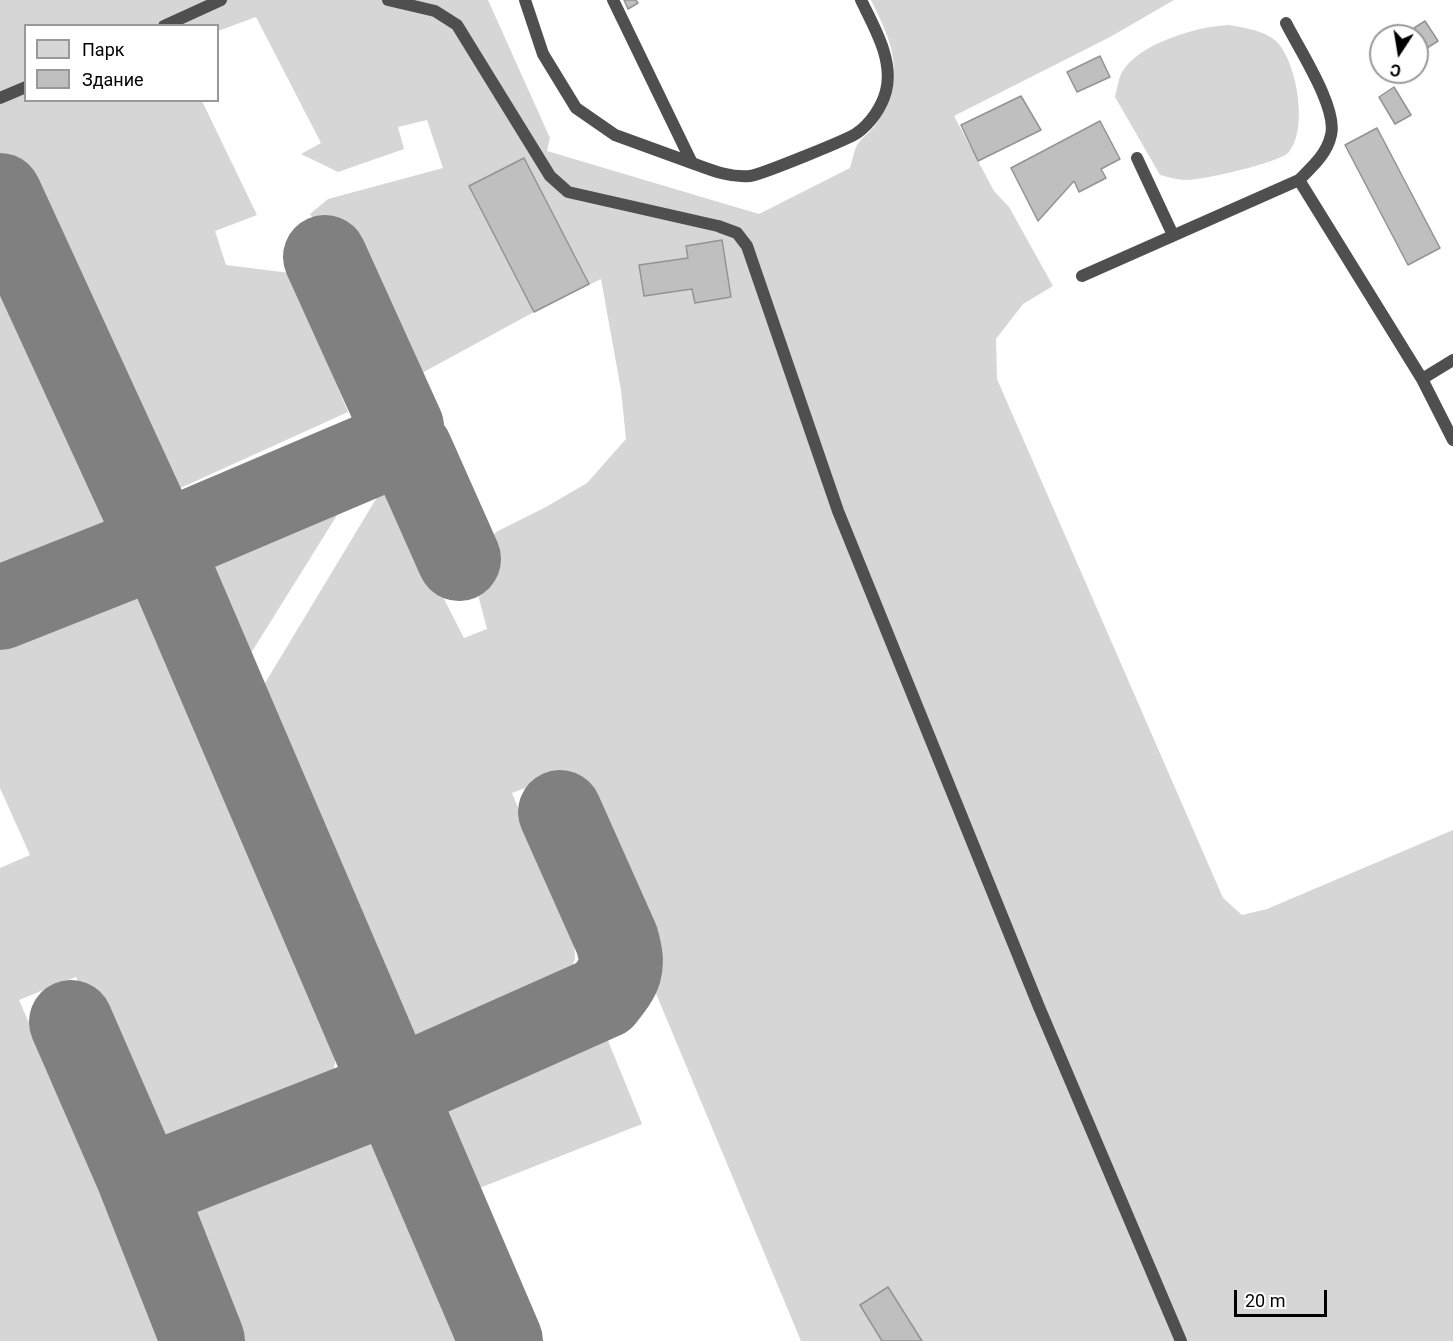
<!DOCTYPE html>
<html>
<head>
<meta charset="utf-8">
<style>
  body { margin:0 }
  #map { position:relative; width:1453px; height:1341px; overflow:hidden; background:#fff; font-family:Roboto,sans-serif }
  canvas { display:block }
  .legend { position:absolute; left:24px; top:24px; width:195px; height:78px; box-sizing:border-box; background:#fff; border:2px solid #999; margin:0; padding:8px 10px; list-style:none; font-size:18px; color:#000 }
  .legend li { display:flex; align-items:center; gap:12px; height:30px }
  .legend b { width:30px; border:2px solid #999 }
  .north { position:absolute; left:1369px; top:24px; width:60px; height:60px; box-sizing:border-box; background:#fff; border:2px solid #999; border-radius:50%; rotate:192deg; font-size:16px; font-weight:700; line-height:24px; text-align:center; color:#000 }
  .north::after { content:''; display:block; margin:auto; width:21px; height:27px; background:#000; clip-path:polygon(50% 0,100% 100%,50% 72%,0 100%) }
  .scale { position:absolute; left:1234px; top:1290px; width:93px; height:27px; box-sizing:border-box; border:3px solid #000; border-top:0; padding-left:8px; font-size:18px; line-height:21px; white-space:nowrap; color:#000; -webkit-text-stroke:4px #fff; paint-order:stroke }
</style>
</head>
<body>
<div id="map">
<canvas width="1453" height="1341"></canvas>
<ul class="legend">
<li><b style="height:16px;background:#d6d6d6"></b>Парк</li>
<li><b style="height:16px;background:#bfbfbf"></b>Здание</li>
</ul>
<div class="north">С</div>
<div class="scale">20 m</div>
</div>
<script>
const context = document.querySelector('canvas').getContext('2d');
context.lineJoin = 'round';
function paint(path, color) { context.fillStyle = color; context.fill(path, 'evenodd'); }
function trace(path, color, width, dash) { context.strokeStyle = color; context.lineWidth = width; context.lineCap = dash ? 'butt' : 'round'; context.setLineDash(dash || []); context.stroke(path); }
paint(new Path2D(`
  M0,0H488L550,138L547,151L759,214L850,168C852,161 854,151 857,145C862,137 871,132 876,124C905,73 895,49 871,0H1174L1110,37L954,116L994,191L1009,207L1053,286L1023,304L996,339L997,379L1223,898L1242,915L1267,909L1453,830V1341H801L564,773L512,793L574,942L575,959L569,975L409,1041L382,1034L244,718L385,484L464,638L487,629L476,587L479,554L496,532L546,507L587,483L626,439L621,390L601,279L534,312L409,380L310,214L328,199L443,168L427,120L398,127L404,149L338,172L301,154L321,143L256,17L218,31V26H26V100L202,101L257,215L215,231L226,265L290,273L348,412L154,500L0,153Z
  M1229,25C1245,28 1263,30 1276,41C1297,61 1309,131 1288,153C1277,163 1203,180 1187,180C1177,180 1169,177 1160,175L1115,97C1117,89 1118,81 1121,74C1136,44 1198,26 1229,25Z
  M0,261L110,521L0,566Z
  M369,464L231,685L174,559L182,542Z
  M124,564L338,1047L332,1077L152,1156L76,977L19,1000L167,1341H0V868L30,855L0,788V619Z
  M579,1015L602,1026L642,1124L454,1198L411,1110L418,1086Z
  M337,1117L372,1126L464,1341H230L165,1189Z`), '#d6d6d6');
trace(new Path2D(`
  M0,195L152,526L501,1341
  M399,443L411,451L459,559
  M0,608L159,545L399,443L402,427L325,257
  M71,1022L138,1176L203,1341
  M138,1176L157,1181L177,1175L394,1090L603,997C621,974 625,969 617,940L560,812`), '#808080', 84);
const building = new Path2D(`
  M624,0H636L638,3L628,9Z
  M1425,21L1438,41L1427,48L1414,28Z
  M1100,56L1110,77L1077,92L1067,72Z
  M1394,87L1411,115L1395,124L1379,97Z
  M1021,96L1041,130L978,161L961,125Z
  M1100,121L1120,159L1101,169L1106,178L1079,192L1074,181L1038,221L1011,168Z
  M1377,128L1440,248L1408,265L1345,145Z
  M524,158L589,284L534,312L469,186Z
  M722,240L731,297L695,303L692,289L644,296L639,265L688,258L686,246Z
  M888,1287L922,1341H882L860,1305Z`);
paint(building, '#bfbfbf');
trace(building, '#939393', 1.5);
trace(new Path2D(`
  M388,0L435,11L457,25L550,176L568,192L718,226L737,233L747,246L838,511L1039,1007L1181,1341
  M525,0L543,54L576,108L615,135L692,163
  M613,0L692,163C711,170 730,178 750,176C760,175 849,139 857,133C870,124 882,107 886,91C894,60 874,27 861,0
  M1286,23C1299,49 1338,108 1331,135C1327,154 1312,167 1299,180
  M164,26L221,0
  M0,98L26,87
  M1137,158L1173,235
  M1082,276L1299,180L1422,379
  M1453,360L1422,379L1453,440`), '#4f4f4f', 12);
</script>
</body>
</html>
